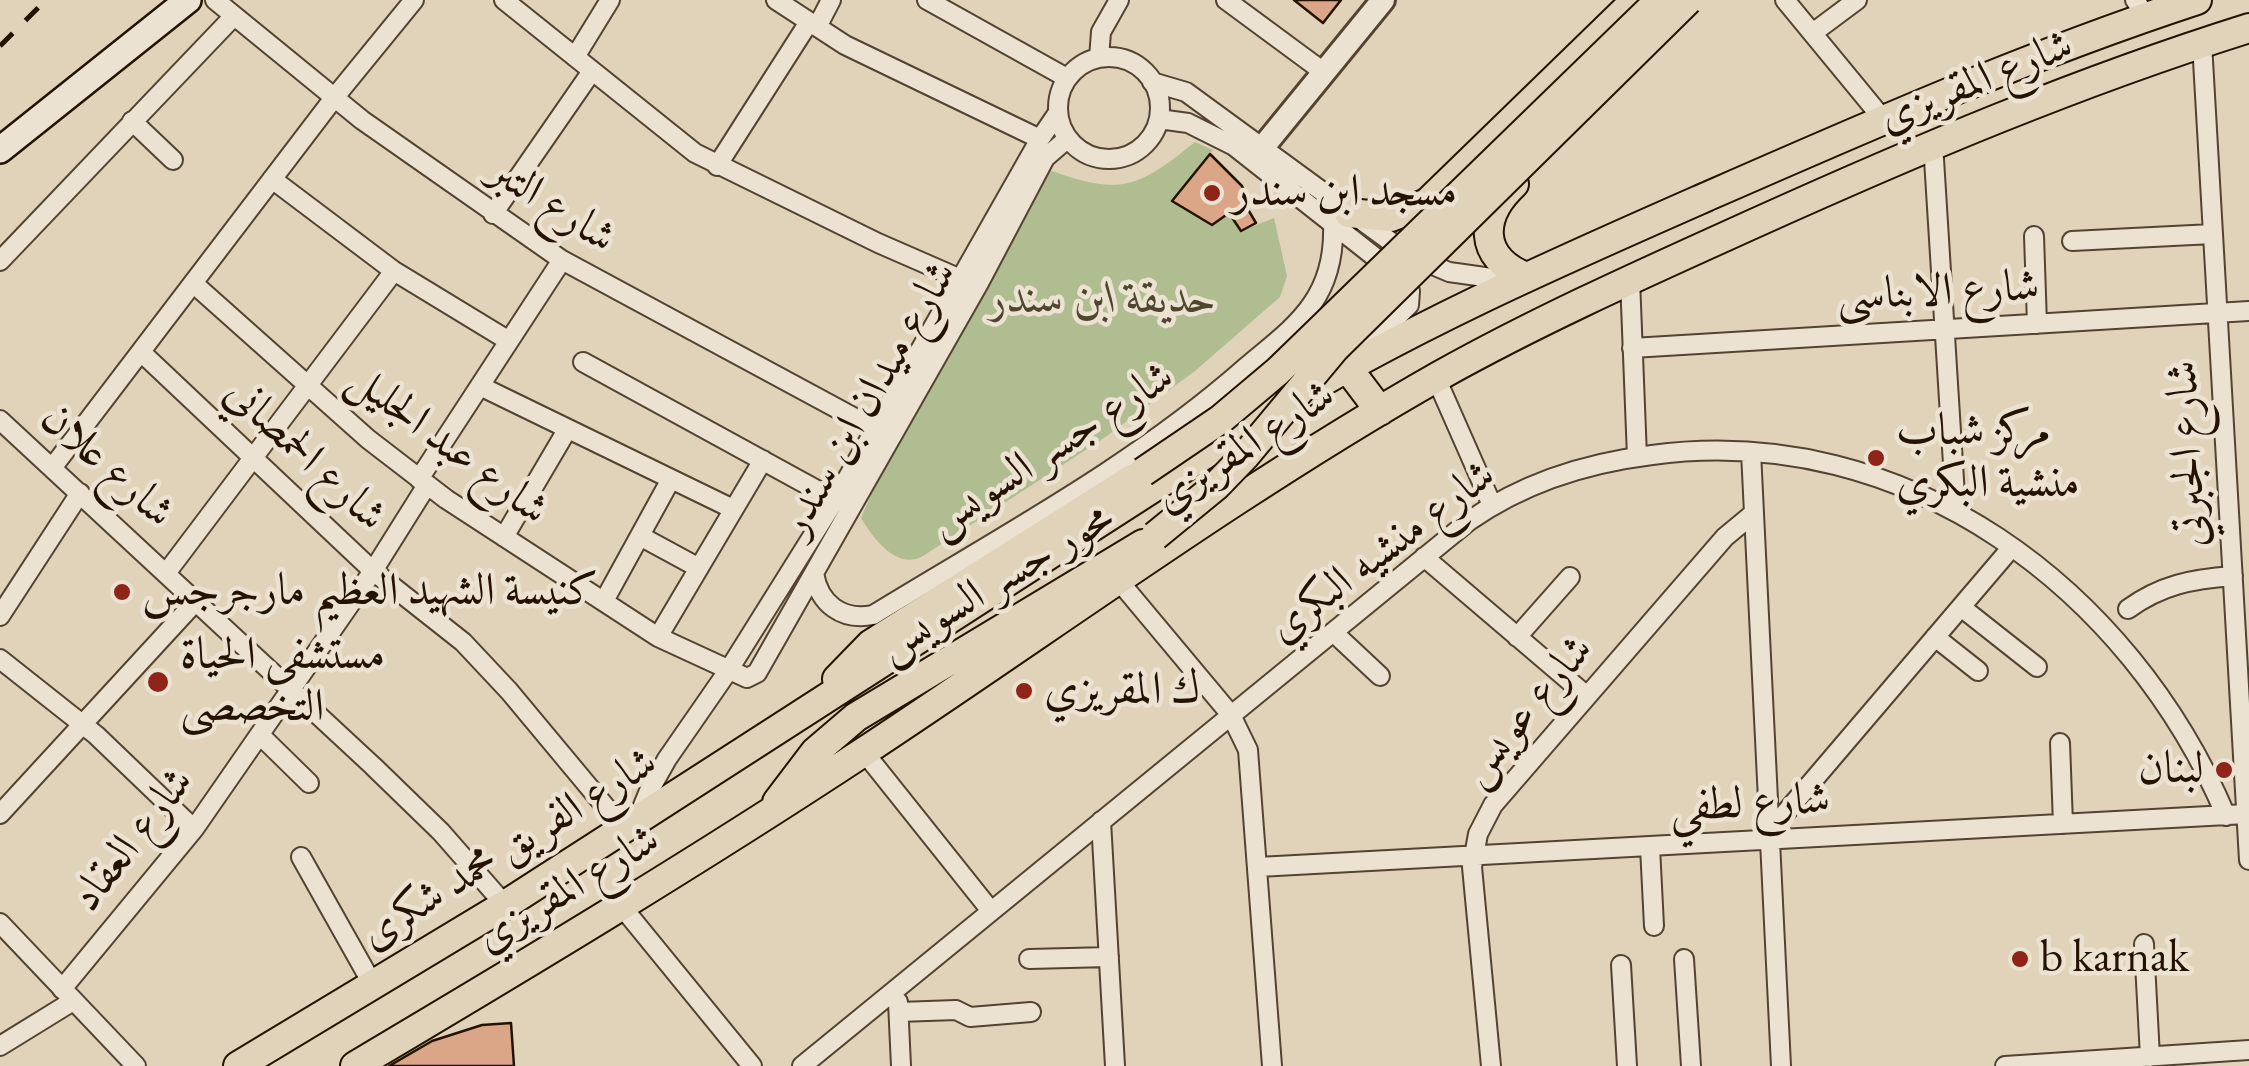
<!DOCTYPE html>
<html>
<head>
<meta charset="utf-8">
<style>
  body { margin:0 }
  canvas { display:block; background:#e0d3b9 }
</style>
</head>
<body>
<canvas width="2249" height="1066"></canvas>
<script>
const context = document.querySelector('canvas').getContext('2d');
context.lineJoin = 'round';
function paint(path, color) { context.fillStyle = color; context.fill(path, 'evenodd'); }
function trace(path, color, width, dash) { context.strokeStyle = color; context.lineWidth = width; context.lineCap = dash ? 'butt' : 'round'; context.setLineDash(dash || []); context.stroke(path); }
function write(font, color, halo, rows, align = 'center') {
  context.font = font + ' "EB Garamond",Amiri,serif'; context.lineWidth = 9; context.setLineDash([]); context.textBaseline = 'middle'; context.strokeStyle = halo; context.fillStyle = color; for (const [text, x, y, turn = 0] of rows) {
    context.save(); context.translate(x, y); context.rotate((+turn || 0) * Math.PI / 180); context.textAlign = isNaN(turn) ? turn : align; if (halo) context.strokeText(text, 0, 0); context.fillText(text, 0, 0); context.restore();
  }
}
paint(new Path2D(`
  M1195,142L1213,150L1173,201L1212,225L1229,213L1241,231L1274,218L1287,276L1280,297L1195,371L1104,438L923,556C897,571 873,538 861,518L884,464L1046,169C1118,195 1135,191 1195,142Z`), '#b0bd91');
const building = new Path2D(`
  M1294,0H1341L1323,23Z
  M1210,154L1242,186L1251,204L1246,206L1256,223L1241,231L1229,213L1212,225L1172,201Z
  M511,1023L514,1066H389L432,1041L482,1025Z`);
paint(building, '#dba587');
trace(building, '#241303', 2.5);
const minor = new Path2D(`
  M215,0L362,120L562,260L877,430
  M504,0L695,153L878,243L972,284
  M776,0L845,45L1040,139
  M927,0L1067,78
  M1226,0L1325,73
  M1785,0L1883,119
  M2135,0L2146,16
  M817,27L831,0
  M1814,32L1857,0
  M2202,43L2249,860
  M1058 108a51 51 0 1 1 102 0a51 51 0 1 1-102 0Z
  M575,57L610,0
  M1099,58L1101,32L1119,0
  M1152,82L1186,92L1409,255L1449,272L1513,281
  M1159,119L1188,123L1234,146L1404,280L1410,291L1409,305L1363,351
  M132,121L173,160
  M1933,143L1956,512
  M717,166L809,22
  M272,179L394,271L509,341
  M493,214L592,71
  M2034,236L2037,324
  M2072,241L2213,234
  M0,261L234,16
  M1630,279L1637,457
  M193,283L368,439L446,499L658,637L747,678L757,673L979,283L1045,158L1067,139
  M1632,348L2249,311
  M141,352L373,571L463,642L509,691L624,829
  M583,362L835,500
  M1436,378L1492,505
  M480,386L733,509
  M0,420L373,766L441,832L505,905
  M1751,452L1781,1066
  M52,468L334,98L414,0
  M419,479L562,260
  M640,536L699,568
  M504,537L567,430
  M1424,557L1587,696
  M167,572L394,271
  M814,573C819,604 842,621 873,615C1000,537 1134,466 1246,367C1268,348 1295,329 1312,304C1328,281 1334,253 1333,225
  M1119,581L1231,715L1248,750L1272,1066
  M604,601L671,479
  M1961,607L2037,667
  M2128,609C2161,585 2192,579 2233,576
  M0,616L80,493
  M1333,632L1380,676
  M658,637L763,460
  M1517,637L1570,577
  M1935,637L1978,671
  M0,659L96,735L194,829
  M260,735L309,783
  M2060,743L2063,824
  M864,752L991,911
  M0,814L196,601
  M638,818L649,791L667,759L728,671L835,500L1040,139L1057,114
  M1101,821L1115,1066
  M1770,831L2012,547
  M1650,847L1654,926
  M301,857L373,985
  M1258,867L2246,814
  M623,908L752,1066
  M0,923L136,1066
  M2144,944L2150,1057
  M1029,959L1109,957
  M1684,959L1691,1066
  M1621,965L1627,1066
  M62,989L194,829L373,571L427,485
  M898,1002L901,1066
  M899,1012L956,1010L970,1017L1031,1012
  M0,1046L73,1001
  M802,1066L1469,521C1523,483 1587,463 1652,455C1906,421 2130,589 2226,816
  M1491,1066L1472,867L1478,834L1493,805L1725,537L1754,513
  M2005,1066L2249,1050`);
const tertiary = new Path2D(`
  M1263,147L1383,0`);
const secondary = new Path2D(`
  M0,150L188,0`);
const primary = new Path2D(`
  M1514,184C1480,216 1477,257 1526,277
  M1349,213L1391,217L1427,203L1636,0
  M1346,366L1380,411
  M837,679L871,644L1132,479
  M777,802L815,752L856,717L1143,544
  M238,1066L505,905L1266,415C1405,329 1556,263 1706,197C1868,126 2029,55 2197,0
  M355,1066C527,964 698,861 865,751C1056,625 1240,489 1439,376C1541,319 1647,272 1753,224C1917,150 2077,82 2249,28`);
trace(minor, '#534330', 22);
trace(tertiary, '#534330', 28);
trace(secondary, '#241303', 30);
trace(primary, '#241303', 32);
trace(minor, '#ebe2d2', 18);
trace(tertiary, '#ebe2d2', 22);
trace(secondary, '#ebe2d2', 25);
trace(primary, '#e0d3b9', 28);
trace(new Path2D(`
  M0,46L46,0`), '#241303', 5, [18, 18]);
const primaryBridge = new Path2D(`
  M1143,472L1221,419L1278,371L1660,0
  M1155,536L1216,486L1245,456L1335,348L1688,0`);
trace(primaryBridge, '#241303', 32, []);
trace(primaryBridge, '#e0d3b9', 28);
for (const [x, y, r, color] of [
  [1212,193,10,"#8f2418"],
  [1876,458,10,"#8f2418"],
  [122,592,10,"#8f2418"],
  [158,682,12,"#8f2418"],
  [1024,691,10,"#8f2418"],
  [2224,770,10,"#8f2418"],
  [2020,959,10,"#8f2418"]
]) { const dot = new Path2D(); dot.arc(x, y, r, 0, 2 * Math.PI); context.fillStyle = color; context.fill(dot); trace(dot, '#ebe2d2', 4); }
write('45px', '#241303', '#ebe2d2', [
  ["شارع المقريزي",1976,82,-22],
  ["شارع التبر",552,205,33],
  ["شارع الابناسى",1938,292,-3],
  ["شارع ميدان ابن سندر",869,399,-60],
  ["شارع عبد الجليل",448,445,37],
  ["شارع المقريزي",1245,447,-33],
  ["شارع جسر السويس",1051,450,-33],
  ["شارع الجبرتي",2188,454,-93],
  ["شارع الحمصاني",305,455,43],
  ["شارع علان",107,466,42],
  ["شارع منشيه البكري",1382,552,-37],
  ["محور جسر السويس",996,583,-31],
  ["شارع عويس",1527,711,-50],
  ["شارع لطفي",1750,804,-3],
  ["شارع العقاد",133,840,-52],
  ["شارع الفريق محمد شكرى",509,849,-32],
  ["شارع المقريزي",568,889,-31]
]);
write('45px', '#241303', '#ebe2d2', [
  ["مسجد ابن سندر",1232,193],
  ["مركز شباب",1896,432],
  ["منشية البكري",1896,484],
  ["كنيسة الشهيد العظيم مارجرجس",142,592],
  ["مستشفى الحياة",180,656],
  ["التخصصى",180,708],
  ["ك المقريزي",1044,691],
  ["لبنان",2204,770,"right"],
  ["b karnak",2040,959]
], 'left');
write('italic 45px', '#4e462e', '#ebe2d2', [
  ["حديقة ابن سندر",1103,300]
]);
</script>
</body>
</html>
